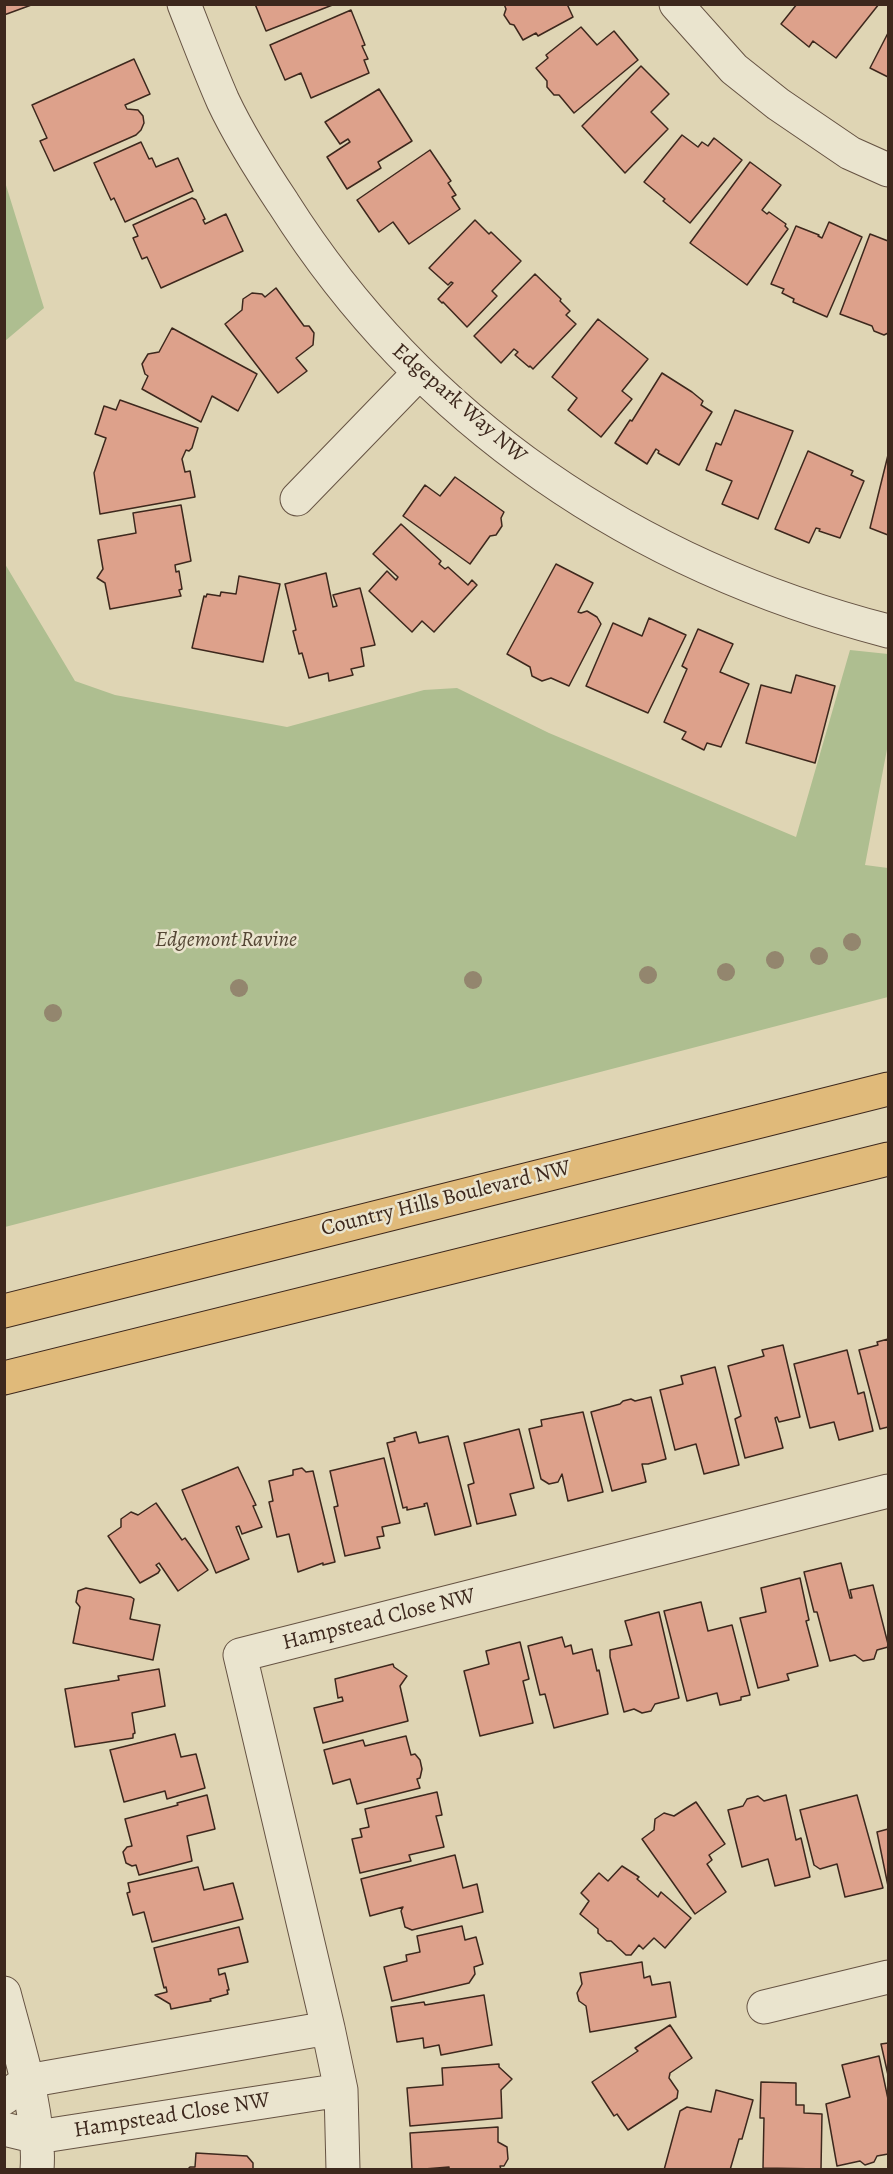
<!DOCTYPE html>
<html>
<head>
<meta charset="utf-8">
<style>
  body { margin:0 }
  #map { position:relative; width:893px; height:2174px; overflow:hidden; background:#dfd5b4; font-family:Alegreya,serif }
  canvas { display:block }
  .frame { position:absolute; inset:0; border:6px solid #3d281d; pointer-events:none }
</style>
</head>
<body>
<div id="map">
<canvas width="893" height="2174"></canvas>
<div class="frame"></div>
</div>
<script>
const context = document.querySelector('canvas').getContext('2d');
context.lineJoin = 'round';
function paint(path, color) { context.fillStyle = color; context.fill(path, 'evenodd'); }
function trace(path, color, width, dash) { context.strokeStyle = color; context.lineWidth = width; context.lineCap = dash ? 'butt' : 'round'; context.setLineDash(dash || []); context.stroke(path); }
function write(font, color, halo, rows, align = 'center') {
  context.font = font + ' Alegreya,serif'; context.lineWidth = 5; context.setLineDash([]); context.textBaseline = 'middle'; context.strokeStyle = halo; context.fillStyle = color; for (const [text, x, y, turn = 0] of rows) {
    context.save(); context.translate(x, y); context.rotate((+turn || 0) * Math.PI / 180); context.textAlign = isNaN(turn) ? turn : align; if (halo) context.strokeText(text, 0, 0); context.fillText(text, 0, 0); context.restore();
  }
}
paint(new Path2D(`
  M5,182L44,308L5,341H4Z
  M5,564L75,681L115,695L287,727L424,690L457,688L549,733L796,837L850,650L888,654V744L865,865L888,868V997L5,1227Z`), '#aebe90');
const building = new Path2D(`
  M4,4H34L4,15Z
  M255,4H335L266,31Z
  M504,4H567L573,17L538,36L536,33L523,40L514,25L510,24L504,15L506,9Z
  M797,4H879L836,58L813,41L809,47L781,24Z
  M351,10L365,45L362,46L368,59L364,60L369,73L311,98L301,73L285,80L270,45Z
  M581,27L597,45L614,31L638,60L574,113L559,95H554L547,87V81L536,68L548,58L546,55Z
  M888,33V77L870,68Z
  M134,59L150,94L125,105L127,109L138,110L143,116L144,123L141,130L136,135L54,171L40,141L47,138L32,105Z
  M641,66L669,94L651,112L668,129L625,173L582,126Z
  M379,89L412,141L378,162L381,168L347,189L327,157L350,142L348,139L340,144L325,122Z
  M682,135L698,147L702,142L708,146L714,138L742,160L690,223L663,201L665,199L644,182Z
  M141,142L149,159L152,158L156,167L178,158L193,191L125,222L114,198L111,200L94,163Z
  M430,150L451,181L448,183L456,195L452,197L460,209L409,244L393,222L379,232L357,200Z
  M750,162L781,185L762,210L767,214L769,212L786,224L785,226L788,229L747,285L690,243Z
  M192,198L196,200L205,219L203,220L205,224L226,214L243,251L161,288L147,257L142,259L133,238L138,236L133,225Z
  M475,220L489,234L491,232L521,261L492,291L497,296L467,327L443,302L442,303L438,299L453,283L451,282L448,285L429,268Z
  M829,222L862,237L827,317L793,302L794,299L782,293L784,289L771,284L796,226L819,235L818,236L822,238Z
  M870,234L888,241V333L884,335L874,331L872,326L840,314Z
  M535,274L561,299L560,301L570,311L566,315L576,324L533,369L530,366L529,367L515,355L518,352L514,349L501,363L474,336Z
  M276,288L304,326H309L314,333L313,345L296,358L307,371L278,393L225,324L242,310L243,299L252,293L262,294L265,297Z
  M598,319L648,359L622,391L632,399L601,437L568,410L577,398L552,377Z
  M172,328L257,374L238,411L212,396L201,422L142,389L148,376L145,374L142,364L148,354L159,352Z
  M662,373L692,392L703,401L701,405L712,412L679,465L658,453L659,451L656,449L647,464L615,443L630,420L632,421Z
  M120,400L198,428L192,448L189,451L186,450L182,459L185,472L190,471L195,497L100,514L94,473L106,438L95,434L104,406L116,410Z
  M735,410L793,431L758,519L722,504L732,481L706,470L716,443L721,445Z
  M808,451L853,471L851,475L864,481L840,538L819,531L820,529L816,528L809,543L775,529Z
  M888,455V535L870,528Z
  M455,477L504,512L501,518L502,526L496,535L490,536L470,564L403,516L425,485L440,496Z
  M181,505L191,561L175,565L176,572L179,571L182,589L179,590L181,596L110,609L105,583L97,578L103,569L98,540L136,533L133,513Z
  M401,524L441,561L439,564L445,569L448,567L468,585L472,580L477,585L434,632L422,621L412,632L369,591L387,571L396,580L398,577L373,554Z
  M556,564L593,583L578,612L581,613L587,611L597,617L601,624L569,686L551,678L542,681L532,676L530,667L507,654Z
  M326,573L333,607L337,606L333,595L360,588L375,645L361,648L364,666L351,669L353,675L329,681L328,673L309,678L302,653L299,654L293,631L296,630L285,584Z
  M239,576L280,584L263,662L192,648L204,596L206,597L207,594L220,596L221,592L236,594Z
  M649,618L686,635L648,713L586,686L613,623L642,636Z
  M698,629L733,644L720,672L749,684L721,747L707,743L704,750L682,739L686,732L664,722L687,669L682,666Z
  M796,675L835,686L815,763L746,743L761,685L791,693Z
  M888,1339V1427L880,1429L859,1350L878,1345L877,1342Z
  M783,1345L800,1417L779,1422L777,1417L775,1418L783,1448L745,1458L735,1419L741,1416L728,1366L764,1356L762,1350Z
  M847,1350L858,1394L864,1392L873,1431L839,1440L834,1422L810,1428L794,1364Z
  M715,1367L739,1465L704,1474L696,1444L675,1450L660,1390L683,1384L681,1376Z
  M651,1397L666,1459L648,1464H642L646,1482L612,1491L591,1412L620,1404L623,1401L631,1399L635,1401Z
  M583,1412L603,1492L568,1501L562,1474L558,1482L549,1484L541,1479L529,1429L542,1426L541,1420Z
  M519,1429L534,1488L510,1494L516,1515L477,1524L468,1485L474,1483L464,1443Z
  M416,1432L419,1443L448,1436L471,1526L435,1535L427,1503L424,1504L425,1506L407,1510V1507L403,1508L387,1443L395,1441L394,1438Z
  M384,1458L400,1523L382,1527L384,1536L377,1537L380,1548L345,1556L334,1507L338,1506L330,1471Z
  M238,1467L256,1505L253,1506L262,1527L242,1534L239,1526L236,1527L249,1559L216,1573L182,1490Z
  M302,1468L306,1472L313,1471L335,1562L323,1565V1563L298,1572L289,1534L277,1537L269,1502L273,1501L269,1481L293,1475V1470Z
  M156,1503L182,1540L185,1538L208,1570L178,1591L159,1563L156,1565L160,1570L158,1573L140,1583L108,1536L121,1527V1519L131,1512L138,1515Z
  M841,1563L850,1598H852L850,1590L873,1585L888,1644V1647L877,1650L874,1659L863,1661L855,1655L830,1661L817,1612H814L804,1572Z
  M800,1578L809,1620L806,1621L818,1666L787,1674L789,1680L758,1688L740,1618L766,1612L761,1588Z
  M86,1588L131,1597L134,1599L130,1619L160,1625L153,1660L73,1643L80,1607L76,1602L78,1591Z
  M701,1602L708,1631L732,1625L750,1695L741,1697V1700L720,1705L717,1693L687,1701L664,1611Z
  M659,1612L679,1698L655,1704L651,1711L642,1713L634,1709L624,1712L610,1657V1650L632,1645L625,1621Z
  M562,1637L565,1647L571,1645L573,1654L592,1649L597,1671L599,1670L608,1714L554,1728L545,1694L540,1695L528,1646Z
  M520,1642L529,1679L523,1681L533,1723L480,1736L464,1671L489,1664L486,1651Z
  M393,1664L394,1667L407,1676L400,1686L408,1721L323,1743L314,1708L343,1701L342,1697L338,1698L335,1679Z
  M159,1669L165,1706L132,1713L135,1733L133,1734V1738L75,1747L65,1689L119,1680L118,1676Z
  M175,1734L181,1757L196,1754L205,1788L167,1799L165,1791L124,1802L110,1750Z
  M406,1736L411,1755L415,1754L420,1760L422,1769L420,1778L417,1779L420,1788L357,1804L350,1779L333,1784L324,1750L363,1740L365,1746Z
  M437,1792L442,1815L436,1816L444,1847L409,1855L411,1861L360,1873L352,1839L362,1837L360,1829L369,1827L365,1809Z
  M207,1795L215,1829L187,1836L192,1861L139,1875L136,1865L132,1866L126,1863L123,1852L127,1847L132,1846L125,1819L178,1805L177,1803Z
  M786,1795L796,1840L801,1838L810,1877L775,1886L768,1859L742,1867L728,1810L743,1806L747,1799L758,1796L764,1801Z
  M857,1795L883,1888L845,1897L837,1864L820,1869L814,1865L800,1810Z
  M696,1802L725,1844L709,1855L712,1860L707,1864L726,1892L695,1914L642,1839L654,1830L655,1819L664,1813L674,1816Z
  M888,1829V1886L877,1832Z
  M455,1855L463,1888L477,1884L483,1912L412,1930L405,1927L401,1911L403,1907L370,1916L361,1879Z
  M622,1866L639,1877L637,1879L658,1897L661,1892L691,1918L665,1948L654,1938L643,1949L639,1945L631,1955H626L611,1941H607L598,1933V1929L580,1914L589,1901L581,1893L597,1875L599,1873L608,1881Z
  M198,1867L204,1890L233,1883L243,1919L152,1942L144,1912L133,1915L127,1893L130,1892L128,1883Z
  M462,1926L465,1940L476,1937L483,1964L474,1967L475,1974L469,1983L392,2001L384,1967L407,1961L406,1955L420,1952L417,1936Z
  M239,1927L248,1962L218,1969L219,1975L225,1973L229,1990H227L228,1994L210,1999L211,2001L171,2009L170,2004L155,1995L167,1992L166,1987L164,1988L154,1948Z
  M642,1962L644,1978L650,1976L652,1985L670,1982L676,2017L590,2032L586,2006L579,2001L577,1993L582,1984L580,1973Z
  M484,1995L492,2045L441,2055L439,2045L424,2048L423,2038L397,2042L391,2007L424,2002L425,2005Z
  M670,2025L692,2058L670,2073L669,2078L678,2091L677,2098L628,2130L617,2114L614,2116L592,2082L638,2051L635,2048Z
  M888,2043V2075L881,2044Z
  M879,2056L888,2099V2154L877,2156L874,2162L865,2165L860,2161L837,2166L826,2104L850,2097L842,2065Z
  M499,2064V2067L512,2079L501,2090L502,2118L410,2126L407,2088L443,2085L442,2068Z
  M761,2082L796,2083V2105H804V2113L822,2114L821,2169L763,2168L764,2118H760Z
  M716,2090L753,2100L742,2139H739L730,2170H664L680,2111L687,2107L711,2112Z
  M498,2127V2142L507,2147L508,2159L504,2166H500L501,2170H449V2167L412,2170L410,2133Z
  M196,2153L247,2156L253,2163V2170H187L190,2167H195Z`);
paint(building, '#dda18b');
trace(building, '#3d281d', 1.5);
const minor = new Path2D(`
  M184,4C197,37 209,69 223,101C240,137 261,170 283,203C423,424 637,566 888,631
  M676,4L734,69L778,104L850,153L888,170
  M297,499L419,373
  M4,1993C18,2047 41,2114 37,2170
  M764,2007L888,1977
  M4,2098L27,2081L328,2028
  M4,2129L37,2137L341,2090
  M343,2170L341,2090L328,2028L240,1655L888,1491`);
const major = new Path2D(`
  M4,1311L888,1089
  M4,1378L888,1159`);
trace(minor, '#665343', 35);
trace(major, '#3d281d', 35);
trace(minor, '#eae4ce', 33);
trace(major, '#e0ba7a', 33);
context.fillStyle = '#93866e';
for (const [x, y] of [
  [852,942],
  [819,956],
  [775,960],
  [726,972],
  [648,975],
  [473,980],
  [239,988],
  [53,1013]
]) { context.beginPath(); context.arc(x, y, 9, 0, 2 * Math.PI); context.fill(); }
write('22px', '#3d281d', '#eae4ce', [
  ["Edgepark Way NW",459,404,41],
  ["Country Hills Boulevard NW",446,1199,-14],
  ["Hampstead Close NW",379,1620,-14],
  ["Hampstead Close NW",172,2116,-9]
]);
write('italic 22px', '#544634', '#eae4ce', [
  ["Edgemont Ravine",226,941]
]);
</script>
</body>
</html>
